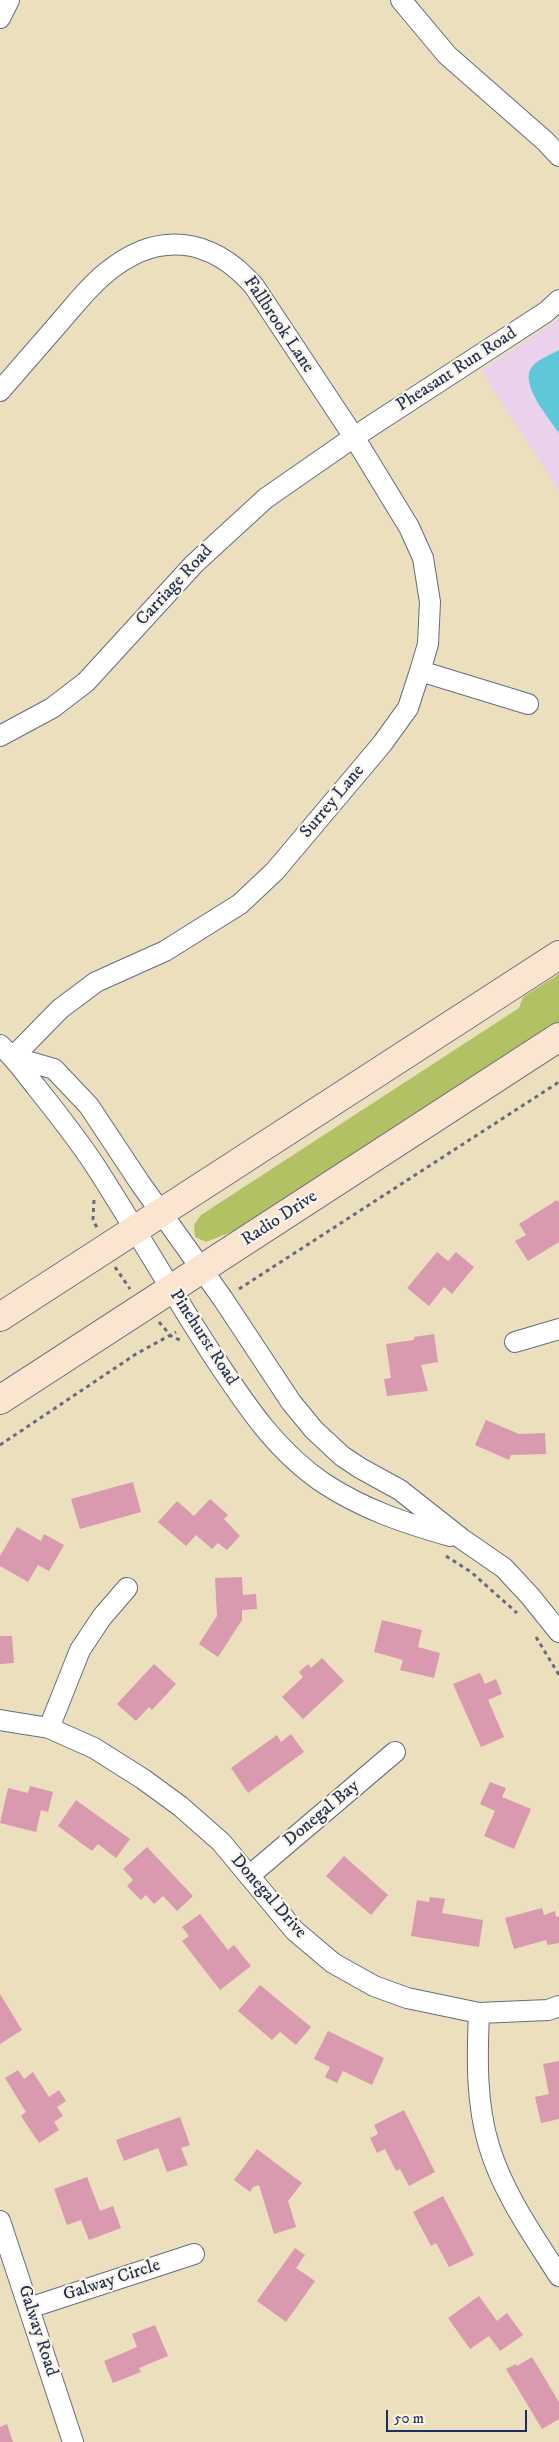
<!DOCTYPE html>
<html>
<head>
<meta charset="utf-8">
<style>
  body { margin:0 }
  #map { position:relative; width:559px; height:2442px; overflow:hidden; background:#ebdfbd; font-family:"IM FELL DW Pica",serif }
  canvas { display:block }
  .scale { position:absolute; left:386px; top:2410px; width:141px; height:22px; box-sizing:border-box; border:2px solid #1b2f5e; border-top:0; padding-left:6px; font-size:15px; line-height:18px; white-space:nowrap; color:#1b2f5e; -webkit-text-stroke:4px #fcf5e5; paint-order:stroke }
</style>
</head>
<body>
<div id="map">
<canvas width="559" height="2442"></canvas>
<div class="scale">50 m</div>
</div>
<script>
const context = document.querySelector('canvas').getContext('2d');
context.lineJoin = 'round';
function paint(path, color) { context.fillStyle = color; context.fill(path, 'evenodd'); }
function trace(path, color, width, dash) { context.strokeStyle = color; context.lineWidth = width; context.lineCap = dash ? 'butt' : 'round'; context.setLineDash(dash || []); context.stroke(path); }
function write(font, color, halo, rows, align = 'center') {
  context.font = font + ' "IM FELL DW Pica",serif'; context.lineWidth = 4.5; context.setLineDash([]); context.textBaseline = 'middle'; context.strokeStyle = halo; context.fillStyle = color; for (const [text, x, y, turn = 0] of rows) {
    context.save(); context.translate(x, y); context.rotate((+turn || 0) * Math.PI / 180); context.textAlign = isNaN(turn) ? turn : align; if (halo) context.strokeText(text, 0, 0); context.fillText(text, 0, 0); context.restore();
  }
}
paint(new Path2D(`
  M559,319V491L481,371Z`), '#ead1ec');
paint(new Path2D(`
  M559,974V1022L239,1229L206,1242L195,1237L194,1225L201,1215L519,1008L523,997Z`), '#b2c163');
paint(new Path2D(`
  M559,350V433C550,420 522,387 530,370C535,360 550,355 559,350Z`), '#5ec8d9');
paint(new Path2D(`
  M557,1200L559,1203V1242L528,1261L515,1241L526,1235L519,1224Z
  M437,1252L448,1261L456,1252L474,1267L452,1294L444,1287L429,1306L407,1288Z
  M434,1334L438,1362L421,1365L428,1391L387,1396L384,1379L391,1378L386,1344L414,1340V1337Z
  M486,1420L519,1434L545,1433L546,1454L511,1455L509,1460L475,1445Z
  M133,1482L141,1512L80,1529L71,1499Z
  M210,1499L228,1515L224,1519L240,1536L227,1550L218,1543L212,1549L196,1535L186,1546L158,1522L177,1501L194,1516Z
  M17,1527L41,1541L44,1534L64,1545L49,1571L38,1565L28,1582L0,1566V1556Z
  M242,1577L243,1595L256,1594L257,1609L242,1610V1620L218,1657L199,1644L217,1616L215,1578Z
  M382,1620L422,1630L418,1647L440,1653L434,1678L400,1670L403,1660L374,1652Z
  M0,1636H12L14,1663L0,1664Z
  M322,1658L344,1681L303,1719L282,1697L303,1677L299,1672L308,1664L311,1668Z
  M154,1664L176,1684L152,1710L149,1707L136,1721L117,1704Z
  M480,1673L485,1684L496,1679L502,1694L488,1700L504,1737L481,1747L453,1684Z
  M291,1734L304,1752L248,1793L231,1768L277,1735L281,1742Z
  M490,1782L506,1788L502,1797L531,1809L514,1849L484,1836L495,1811L480,1804Z
  M30,1786L53,1792L48,1812L41,1810L36,1832L0,1823L8,1788L28,1793Z
  M76,1800L130,1839L116,1858L98,1844L92,1851L58,1826Z
  M147,1847L193,1896L177,1911L163,1896L154,1904L146,1895L141,1900L127,1886L133,1880L123,1869Z
  M344,1856L388,1895L371,1915L326,1876Z
  M430,1897L445,1899L442,1913L483,1920L479,1947L411,1936L417,1900L429,1902Z
  M542,1908L544,1915L555,1911L556,1917L559,1916V1943L548,1945L546,1940L514,1949L505,1918Z
  M200,1914L228,1950L234,1945L251,1966L220,1990L182,1941L189,1936L182,1927Z
  M260,1985L311,2027L296,2045L280,2032L272,2040L238,2011Z
  M0,1994L22,2030L0,2044Z
  M328,2031L384,2058L372,2085L343,2071L337,2083L325,2077L330,2067L314,2059Z
  M559,2061V2119L541,2123L535,2097L549,2094L543,2064Z
  M18,2070L24,2079L33,2072L49,2097L59,2090L66,2101L57,2107L63,2116L54,2122L59,2130L39,2143L21,2116L26,2112L5,2078Z
  M404,2110L435,2172L409,2186L400,2169L396,2171L385,2149L377,2153L370,2138L378,2134L374,2125Z
  M180,2117L190,2145L181,2148L188,2165L167,2172L158,2148L124,2161L116,2140Z
  M257,2149L302,2183L288,2201L296,2227L274,2234L259,2185L253,2187L250,2192L234,2180Z
  M87,2177L100,2211L113,2206L121,2228L89,2240L81,2220L67,2225L54,2189Z
  M443,2196L474,2255L449,2267L436,2243L431,2246L413,2212Z
  M295,2248L305,2255L296,2268L315,2281L286,2322L257,2301Z
  M479,2296L497,2321L507,2313L523,2335L500,2351L489,2336L470,2349L448,2318Z
  M155,2325L168,2356L139,2368L141,2372L113,2383L104,2361L137,2347L132,2334Z
  M532,2357L559,2402V2419L542,2429L506,2369L516,2364L517,2366Z
  M7,2424L13,2442H0V2427Z`), '#d999ae');
const minor = new Path2D(`
  M401,0L447,55L545,141L559,156
  M0,18L9,0
  M0,391C20,368 40,345 60,322C75,305 89,286 107,272C158,230 211,237 254,286L354,437L409,527L423,558L430,602L428,644L420,671L408,708L382,744L275,871L240,904L165,951L96,982L60,1009L13,1057
  M420,671L528,704
  M0,736L52,708L86,682L194,564L266,498L354,437L546,312L559,300
  M0,1045C15,1058 25,1073 37,1088C57,1113 76,1137 94,1164C134,1226 171,1291 212,1354C244,1402 275,1451 325,1484C365,1510 405,1523 450,1536
  M13,1057L54,1069L89,1106L140,1183L223,1299L291,1402L314,1430L342,1456L360,1468L400,1490L462,1539L504,1568L530,1596L559,1632
  M515,1342L559,1329
  M0,1720L49,1728L94,1748L143,1779L180,1806L221,1842L295,1931L333,1963L374,1986L407,1998L479,2013L548,2010L559,2006
  M49,1728L80,1650L102,1617L127,1588
  M249,1876L395,1752
  M479,2013C477,2058 476,2103 489,2146C503,2193 533,2235 559,2276
  M0,2221L73,2442
  M29,2308L194,2254`);
const secondary = new Path2D(`
  M0,1317L559,955
  M0,1400L559,1037`);
trace(minor, '#646d7f', 22);
trace(secondary, '#646d7f', 30);
trace(new Path2D(`
  M94,1200L93,1219L97,1228
  M115,1267L130,1289
  M239,1289L559,1082
  M159,1322L171,1336L180,1340
  M0,1445L136,1354L176,1332
  M446,1556L471,1572L517,1613
  M536,1637L559,1675`), '#646d7f', 3, [4, 4]);
trace(minor, '#fff', 20);
trace(secondary, '#fce5d0', 28);
write('18px', '#1b2f5e', '#fcf5e5', [
  ["Fallbrook Lane",278,325,56],
  ["Pheasant Run Road",457,370,-33],
  ["Carriage Road",175,586,-47],
  ["Surrey Lane",333,802,-50],
  ["Radio Drive",280,1219,-33],
  ["Pinehurst Road",203,1338,57],
  ["Donegal Bay",322,1814,-40],
  ["Donegal Drive",268,1897,49],
  ["Galway Circle",112,2281,-18],
  ["Galway Road",37,2331,72]
]);
</script>
</body>
</html>
